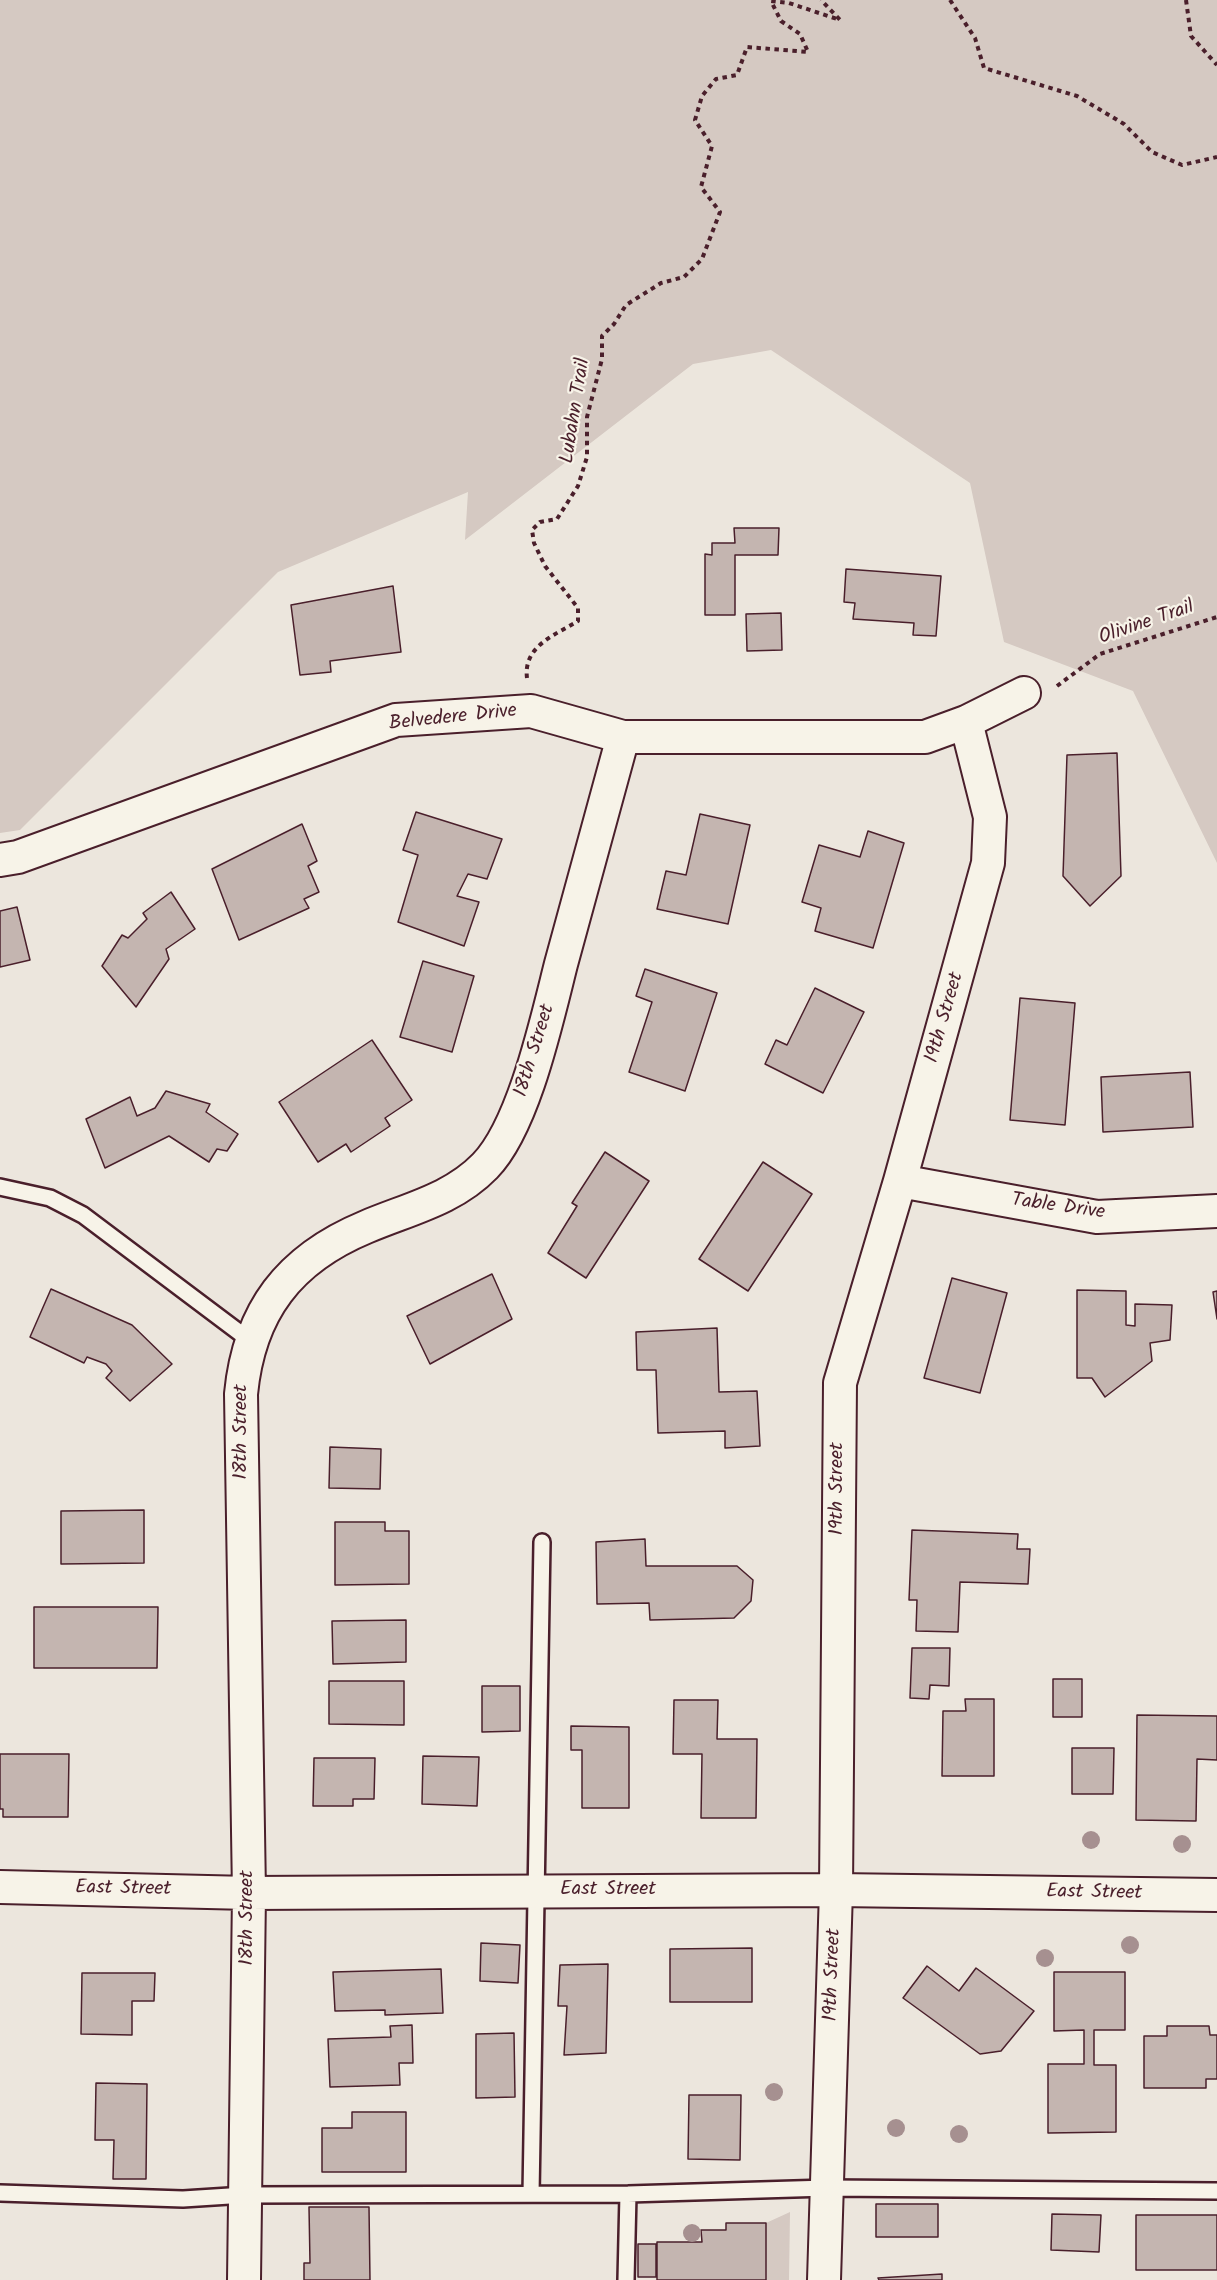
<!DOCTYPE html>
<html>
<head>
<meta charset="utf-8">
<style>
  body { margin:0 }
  canvas { display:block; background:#ece6dd }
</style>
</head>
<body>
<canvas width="1217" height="2280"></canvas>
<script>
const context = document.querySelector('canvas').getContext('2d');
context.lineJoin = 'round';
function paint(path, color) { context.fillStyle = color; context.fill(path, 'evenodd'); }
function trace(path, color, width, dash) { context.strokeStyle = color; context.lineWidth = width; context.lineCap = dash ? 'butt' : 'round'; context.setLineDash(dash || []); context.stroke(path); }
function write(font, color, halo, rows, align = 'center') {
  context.font = font + ' Kalam,sans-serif'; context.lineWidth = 4.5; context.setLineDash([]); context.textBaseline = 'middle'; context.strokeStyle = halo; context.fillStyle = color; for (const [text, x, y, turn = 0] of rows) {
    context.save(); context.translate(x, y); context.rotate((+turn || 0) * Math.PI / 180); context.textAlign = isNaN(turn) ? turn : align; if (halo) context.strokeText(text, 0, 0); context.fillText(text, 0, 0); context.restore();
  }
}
paint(new Path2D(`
  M0,0H1217V863L1133,691L1004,642L970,483L771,350L693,364L465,540L468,492L278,572L20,830L0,833Z
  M790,2212L789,2280H766V2223Z`), '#d5c9c2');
const building = new Path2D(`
  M734,528H779L778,555H735V615H705V554L712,555V543H735Z
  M846,569L941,576L936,636L913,635L914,623L853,619L855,603L844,602Z
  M393,586L401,652L330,661L331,672L300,675L291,605Z
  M781,613L782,650L747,651L746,614Z
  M1117,753L1121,876L1090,906L1063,876L1067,755Z
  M416,812L502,839L487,879L468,874L457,896L479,902L464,946L398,922L418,855L403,850Z
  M700,814L750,825L728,924L657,909L666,871L686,875Z
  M302,824L317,861L308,866L319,892L304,899L309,908L239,940L212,869Z
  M868,831L904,843L873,948L815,931L821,908L802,902L819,845L860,857Z
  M171,892L195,929L166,949L169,959L136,1007L102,966L122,935L128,938L147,919L143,913Z
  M17,907L30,960L0,967V911Z
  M423,961L474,976L452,1052L400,1037Z
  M645,969L717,993L685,1091L629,1072L652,1002L636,996Z
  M815,988L864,1012L823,1093L765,1064L776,1040L787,1045Z
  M1020,998L1075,1003L1065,1125L1010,1120Z
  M372,1040L412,1100L385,1118L390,1126L351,1152L346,1144L318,1162L279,1102Z
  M1190,1072L1193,1127L1103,1132L1101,1077Z
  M166,1091L210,1104L206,1112L238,1134L227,1151L217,1149L209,1162L169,1136L105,1168L86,1119L130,1097L137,1116L155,1108Z
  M605,1152L649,1181L586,1278L548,1253L577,1206L572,1203Z
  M763,1162L812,1194L748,1291L699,1259Z
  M492,1274L512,1319L430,1364L407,1316Z
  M952,1278L1007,1293L980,1393L924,1378Z
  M51,1289L132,1325L172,1364L130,1401L106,1378L112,1371L106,1364L87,1357L84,1363L30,1337Z
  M1077,1290L1126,1291V1325L1135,1326V1304L1172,1305L1170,1340L1150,1343L1152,1361L1105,1397L1092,1378H1077Z
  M1217,1291V1319L1213,1292Z
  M717,1328L719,1392L757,1391L760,1446L725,1448V1431L658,1433L656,1370H637L636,1332Z
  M330,1447L381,1449L380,1489L329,1488Z
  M144,1510V1563L61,1564V1511Z
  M335,1522H385V1531H409V1584L335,1585Z
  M912,1530L1018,1534L1017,1549H1030L1028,1584L960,1582L958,1632L916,1631L917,1600H909Z
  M645,1539L646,1566H737L753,1580L751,1601L734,1618L650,1620L649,1603L597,1604L596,1542Z
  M34,1607H158L157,1668H34Z
  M406,1620V1662L333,1664L332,1621Z
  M912,1648H950L949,1686L930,1685L929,1699L910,1698Z
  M1053,1679H1082V1717H1053Z
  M329,1681H404V1725L329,1724Z
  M482,1686H520V1731L482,1732Z
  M965,1699H994V1776H942L943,1711H966Z
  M674,1700H718L717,1739H757L756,1818H701L702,1754H673Z
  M1137,1715L1217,1716V1760L1197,1759L1196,1821L1136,1820Z
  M571,1726L629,1727V1808H582V1750H571Z
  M1072,1748H1114L1113,1794H1072Z
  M0,1754H69L68,1817H3V1809H0Z
  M423,1756L479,1757L477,1806L422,1804Z
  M314,1758H375L374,1799H353V1806H313Z
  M481,1943L520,1945L518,1983L480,1981Z
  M752,1948V2002H670V1949Z
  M608,1964L606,2053L564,2055L567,2006H558L560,1965Z
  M927,1966L959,1991L976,1968L1034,2011L1001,2051L980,2054L903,1998Z
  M441,1969L443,2013L385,2015V2010L335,2011L333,1972Z
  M1054,1972H1125V2030H1094V2065H1116V2132L1048,2133V2064H1084V2030L1054,2031Z
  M82,1973H155L154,2001H132V2035L81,2034Z
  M412,2025L413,2063H399L400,2085L330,2087L328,2039L391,2037L390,2026Z
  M1167,2026H1209L1210,2035H1217V2079H1206V2088H1144V2036H1167Z
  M514,2033L515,2097L476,2098V2034Z
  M96,2083L147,2084L146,2179H113L114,2140H95Z
  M689,2095H741L740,2160L688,2159Z
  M352,2112H406V2172H322V2128H352Z
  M876,2204H938V2237H876Z
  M309,2207H369L370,2280H304V2263H310Z
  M1052,2214L1101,2215L1099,2252L1051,2250Z
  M1136,2215H1217V2270H1136Z
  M726,2223H766V2280H657V2242H702L701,2230H726Z
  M638,2244H656V2277H638Z
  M942,2274V2280H879L878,2278Z`);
paint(building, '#c4b5b0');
trace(building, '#4a1f2b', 1.5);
const lane = new Path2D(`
  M0,1187L50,1198L83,1215L252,1342
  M0,2193L183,2199L245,2195L628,2194L827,2188L1217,2191
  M531,2194L542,1542
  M626,2280L628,2194`);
const street = new Path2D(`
  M0,860L18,857L396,720L531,711L623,737H925L966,722L1024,693
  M900,1181L1097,1217L1217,1211
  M0,1887L249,1893L836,1890L1217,1895
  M244,2280L249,1893L241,1394C249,1311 289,1259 366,1227C408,1209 452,1200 485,1166C524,1126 547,1019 561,964C582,888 602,813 623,737
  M824,2280L836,1890L840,1383L900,1181L988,863L990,817L966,722`);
trace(lane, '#4a1f2b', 20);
trace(street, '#4a1f2b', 36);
trace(new Path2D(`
  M950,0L975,38L984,68L1077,96L1124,124L1152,152L1182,165L1217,157
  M1186,0L1191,36L1217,65
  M527,678C523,646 555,635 578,621V608L545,566L534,543L532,530L540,522L557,519L578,486L587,457V417L602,359V336L614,324L626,305L661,283L684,277L702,259L720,212L701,187L712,146L695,120L702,96L716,79L737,75L747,47L808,52L800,34L781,21L771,1L789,3L840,20L821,0
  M1057,686L1100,654L1217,617`), '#4a1f2b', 4, [4.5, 4.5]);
trace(lane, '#f7f3e8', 15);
trace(street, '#f7f3e8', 32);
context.fillStyle = '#a69090';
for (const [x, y] of [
  [1091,1840],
  [1182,1844],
  [1130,1945],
  [1045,1958],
  [774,2092],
  [896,2128],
  [959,2134],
  [692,2233]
]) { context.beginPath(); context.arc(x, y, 9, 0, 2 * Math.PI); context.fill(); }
write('20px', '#4a1f2b', '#f7f3e8', [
  ["Lubahn Trail",577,411,-81],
  ["Olivine Trail",1147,624,-19],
  ["Belvedere Drive",453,719,-6],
  ["19th Street",946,1018,-74],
  ["18th Street",536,1051,-73],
  ["Table Drive",1058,1208,8],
  ["18th Street",243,1432,-90],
  ["19th Street",839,1489,-90],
  ["East Street",123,1890,1],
  ["East Street",608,1891],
  ["East Street",1094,1894,1],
  ["18th Street",249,1918,-90],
  ["19th Street",834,1975,-88]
]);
</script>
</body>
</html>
